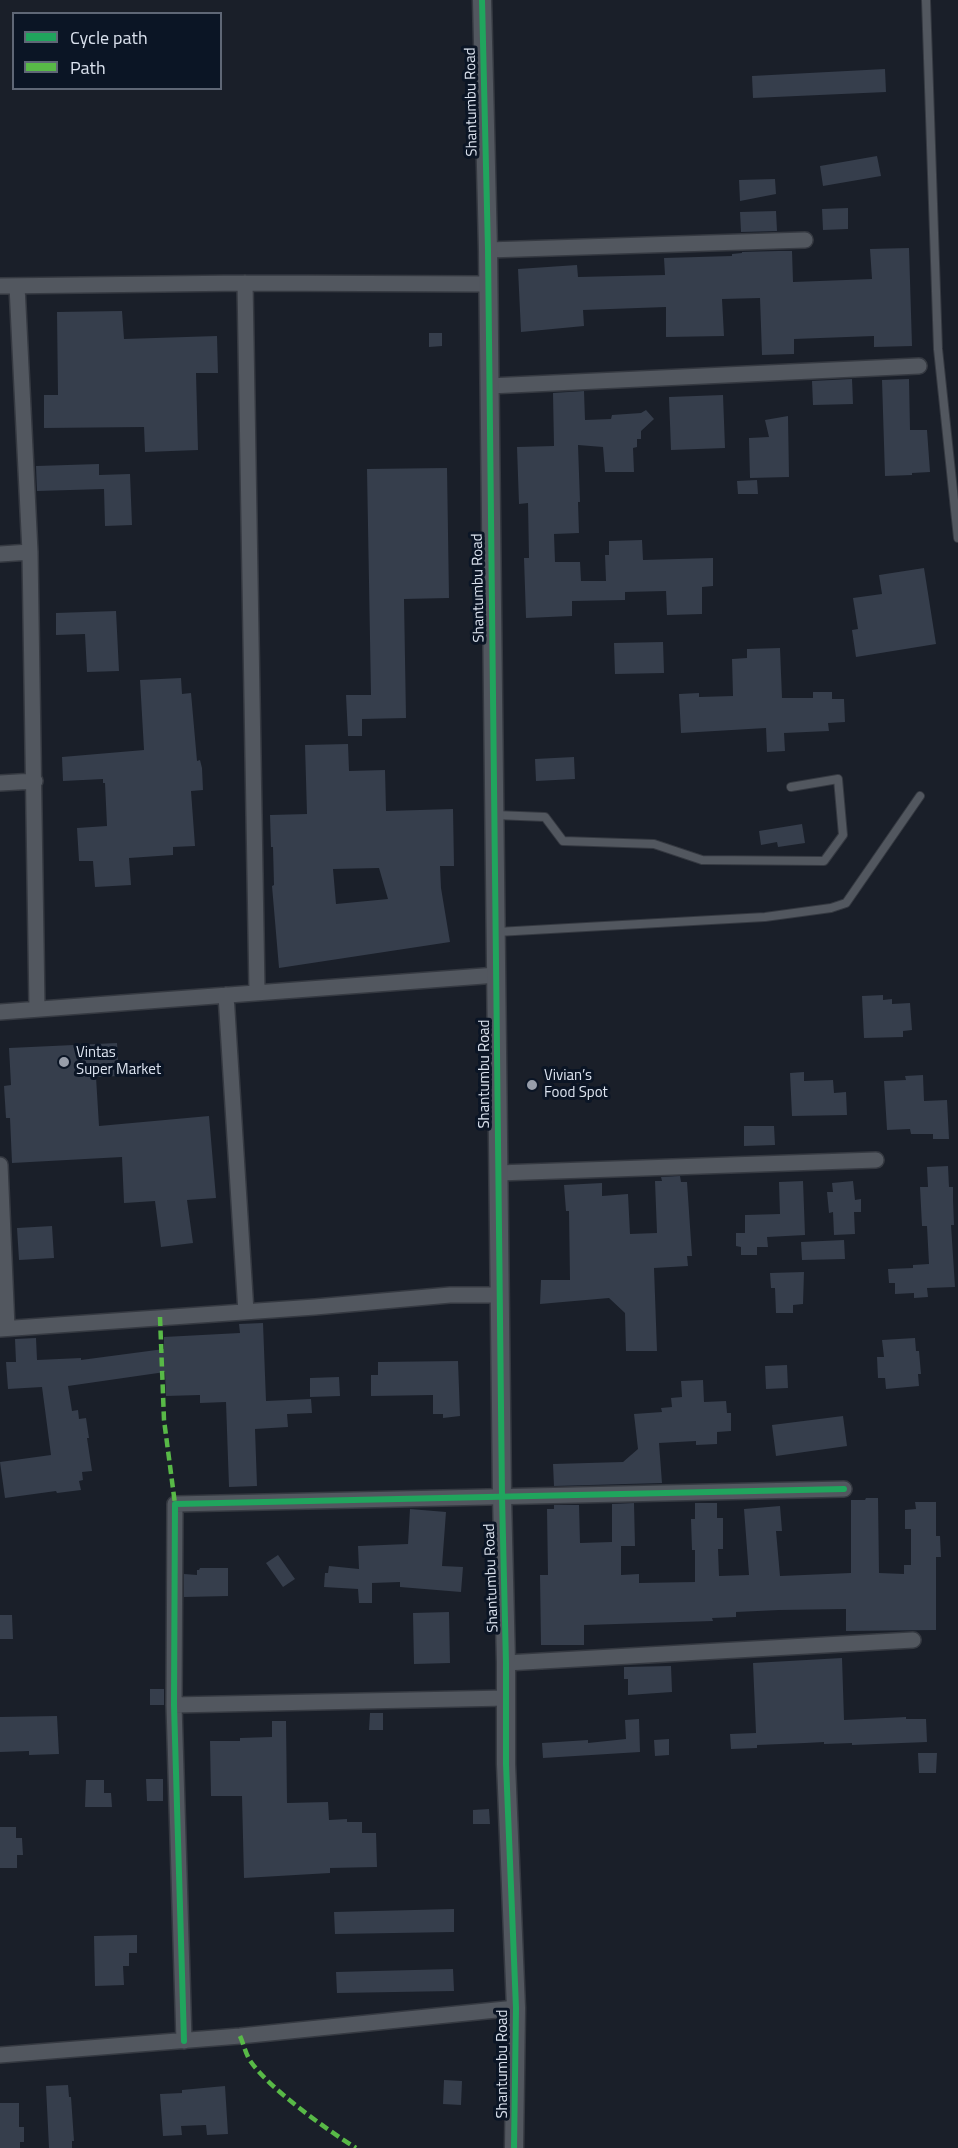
<!DOCTYPE html>
<html>
<head>
<meta charset="utf-8">
<style>
  body { margin:0 }
  #map { position:relative; width:958px; height:2148px; overflow:hidden; background:#1a1f29; font-family:"Titillium Web",sans-serif }
  canvas { display:block }
  .legend { position:absolute; left:12px; top:12px; width:210px; height:78px; box-sizing:border-box; background:#0b1525; border:2px solid #5f6776; margin:0; padding:8px 10px; list-style:none; font-size:18px; color:#dce3ef }
  .legend li { display:flex; align-items:center; gap:12px; height:30px }
  .legend b { width:30px; border:2px solid #5f6776 }
</style>
</head>
<body>
<div id="map">
<canvas width="958" height="2148"></canvas>
<ul class="legend">
<li><b style="height:8px;background:#20a55d"></b>Cycle path</li>
<li><b style="height:8px;background:#58b947"></b>Path</li>
</ul>
</div>
<script>
const context = document.querySelector('canvas').getContext('2d');
context.lineJoin = 'round';
function paint(path, color) { context.fillStyle = color; context.fill(path, 'evenodd'); }
function trace(path, color, width, dash) { context.strokeStyle = color; context.lineWidth = width; context.lineCap = dash ? 'butt' : 'round'; context.setLineDash(dash || []); context.stroke(path); }
function write(font, color, halo, rows, align = 'center') {
  context.font = font + ' "Titillium Web",sans-serif'; context.lineWidth = 6; context.setLineDash([]); context.textBaseline = 'middle'; context.strokeStyle = halo; context.fillStyle = color; for (const [text, x, y, turn = 0] of rows) {
    context.save(); context.translate(x, y); context.rotate((+turn || 0) * Math.PI / 180); context.textAlign = isNaN(turn) ? turn : align; if (halo) context.strokeText(text, 0, 0); context.fillText(text, 0, 0); context.restore();
  }
}
paint(new Path2D(`
  M885,69L886,92L753,98L752,76Z
  M877,156L881,176L823,186L820,166Z
  M775,179L776,194L740,201L739,180Z
  M848,208V229L823,230L822,209Z
  M776,211L777,231L741,232L740,212Z
  M909,248L912,346L874,347V336L794,339V354L762,355L760,298L722,299L724,336L666,337V307L583,310L584,326L521,332L518,269L577,265L578,277L665,275L664,258L732,256V254L742,253V252L778,251H792L793,282L872,279L870,249Z
  M122,311L124,339L217,336L218,373H196L198,450L145,452L144,427L44,428V395H58L57,312Z
  M429,333H442V346L429,347Z
  M852,379L853,404L813,405L812,381Z
  M909,379L910,430H927L930,472L912,473V475L885,476L882,380Z
  M584,391L585,420L611,419L612,415L641,413L646,410L654,419L641,431V439H637V447L633,448L634,472H605L603,447L578,445L580,502H578L579,533L554,534L555,562H580L581,581H606L605,555H609V541L642,540L643,560L713,558V586L702,587V614L667,615L666,591L625,592V600L572,601V616L526,618L524,558H529L528,503L519,504L517,447L554,446L553,393Z
  M723,395L725,448L671,450L669,397Z
  M788,416L789,477L750,478L749,438L769,437L765,420Z
  M99,464V475L130,474L132,525L105,526L104,489L37,491L36,466Z
  M447,468L449,598L404,599L406,718L362,719V736H348L346,695H371L367,469Z
  M757,480L758,494H738L737,481Z
  M924,568L936,644L856,657L852,630L858,629L853,598L882,594L879,575Z
  M116,611L119,671L87,672L85,634L56,635V613Z
  M663,642L664,673L615,674L614,643Z
  M780,648L782,698H813V692H832V699H844L845,722L828,723L829,731L784,733L785,751L767,752L766,728L681,733L679,694L699,693V697L733,696L732,659L747,658V649Z
  M181,678L182,694L191,693L197,761L200,760L202,768L203,790L191,791L195,846L173,847V855L129,858L131,885L95,887L93,861H79L77,828L107,826L105,783H103V779L63,781L62,757L144,750L140,680Z
  M348,744L349,771L385,770L386,811L453,809L454,866H440L441,888L450,942L279,968L272,886L274,885L273,847H271L270,815L307,814L305,745ZM379,868L388,899L336,904L333,869Z
  M574,757L575,779L536,781L535,759Z
  M802,824L805,843L778,847L777,842L761,845L759,831Z
  M883,995V1000L892,999V1004L910,1003L912,1030L903,1031V1037L864,1038L862,996Z
  M117,1043L119,1076L96,1077L99,1126L209,1116L216,1198L187,1200L193,1243L161,1247L155,1201L124,1203L122,1157L12,1163L10,1118H6L4,1086L11,1085L9,1048Z
  M804,1072V1081L833,1080L834,1093L846,1092L847,1115L792,1116L790,1073Z
  M923,1075L924,1101L947,1100L949,1139H933V1134H911L910,1129L887,1130L884,1081L906,1080L905,1076Z
  M744,1126H774L775,1145L744,1146Z
  M948,1166L949,1187H953V1200L954,1225H951L955,1287L927,1288L928,1297L914,1298V1293L895,1294V1283H889L888,1269L913,1268V1265L929,1264L927,1226H922L920,1187H928L927,1167Z
  M680,1176L681,1182H687L692,1256H687L688,1266L654,1268L657,1351H626L625,1313L609,1298L540,1304L541,1280H570L569,1211H566L564,1185L602,1183V1196L628,1194L630,1234L657,1233L655,1181H662L661,1177Z
  M803,1181L805,1235L767,1237L768,1247H757V1255H741V1247L736,1246V1233H745V1215L780,1214L779,1182Z
  M853,1181L855,1200L861,1199V1212H854L855,1234L834,1235L833,1212L829,1213L827,1192H833L832,1183Z
  M52,1226L54,1258L19,1260L17,1228Z
  M844,1240L845,1259L802,1260L801,1242Z
  M804,1272L803,1304L793,1305V1313H776L775,1288H771L770,1273Z
  M263,1323L266,1401L311,1399L312,1413L287,1414L288,1427L255,1429L257,1486L229,1487L226,1402L200,1403V1395L166,1396L165,1372L68,1386L72,1411L78,1410L79,1419L86,1418L89,1438H87L92,1471L82,1472L83,1480L79,1481L81,1490L57,1493L56,1491L5,1498L0,1462L51,1455L42,1387L8,1389L6,1362H16L15,1339L36,1338L37,1360L81,1358V1360L164,1349V1337L240,1333L239,1324Z
  M915,1338L916,1351H919L921,1374H918L919,1386L886,1389L885,1378H878L877,1357H884L882,1340Z
  M458,1361L460,1416L443,1418V1414H433V1395L371,1396V1375H378V1362Z
  M787,1365L788,1388L766,1389L765,1366Z
  M339,1377L340,1396L310,1397V1378Z
  M703,1380L704,1402L726,1401L727,1413H731V1431L717,1432V1444L696,1445V1441L659,1443L662,1483L554,1486L553,1464L623,1462L638,1449L634,1414L662,1412L661,1408L672,1407L671,1398L682,1397L681,1381Z
  M843,1416L847,1446L776,1456L772,1425Z
  M866,1498H878L879,1573L904,1574V1565H911V1529H905V1510L916,1509L915,1502H936V1536H940L941,1557H936V1630L846,1631V1609L779,1610L736,1612V1617L712,1618L713,1621L584,1625V1645H541L540,1575H548L547,1509H554V1505H579L580,1543L612,1542V1504L634,1503L635,1546H621V1575L639,1574V1583L695,1582V1550H692L691,1519H695V1503H717V1518H723V1549H718L719,1576L749,1575L744,1509L780,1506L782,1531H776L780,1576L851,1573V1500H865Z
  M410,1509L446,1512L442,1566L463,1567L461,1592L400,1587V1582L372,1583V1603H359L358,1589L324,1587L325,1573H328L329,1566L359,1569L358,1546L408,1544Z
  M278,1555L295,1579L283,1587L266,1563Z
  M200,1568H228V1596L184,1597V1574L197,1575V1570H199Z
  M449,1612L450,1663L414,1664L413,1613Z
  M0,1615H12L13,1639H0Z
  M842,1658L844,1720L906,1717V1719H926L927,1742L852,1745V1743L824,1744V1742L805,1743L757,1745V1748L731,1749L730,1734L756,1733L753,1663Z
  M671,1666L672,1692L628,1695V1679H624V1667Z
  M150,1689H164V1705H150Z
  M370,1713H383V1730H369Z
  M57,1716L59,1754L29,1755V1751L0,1752V1717Z
  M639,1719L640,1752L543,1758L542,1743L588,1740V1743L626,1739L625,1720Z
  M272,1721H286L287,1803L328,1802L329,1820L347,1819V1822H362V1833H376L377,1867L330,1868V1873L244,1878L242,1796H211L210,1741H240V1738L272,1737Z
  M669,1739V1755L655,1756L654,1740Z
  M918,1753H937L936,1773H919Z
  M146,1779H163V1801H147Z
  M86,1780H104V1793H111L112,1807H85Z
  M489,1809L490,1824H473V1810Z
  M0,1827H16V1838H22L23,1855H17V1868H0Z
  M454,1909V1932L335,1934L334,1912Z
  M137,1935V1953H129V1966H123L124,1985L95,1986L94,1936Z
  M453,1969L454,1991L337,1993L336,1972Z
  M444,2080L462,2081L461,2105L443,2104Z
  M68,2085L69,2097H71L74,2141H72V2148H49L46,2086Z
  M225,2086L228,2134L207,2135L206,2125L181,2126L182,2135L163,2136L160,2094L182,2093V2090Z
  M0,2103H19V2127H24V2142H20V2148H0Z`), '#363e4c');
const service = new Path2D(`
  M926,0L938,349L958,538
  M495,815L545,817L563,841L654,844L702,860L824,861L843,835L838,779L791,787
  M497,932L765,917L831,908L846,903L920,796`);
const minor = new Path2D(`
  M488,250L805,240
  M245,283L257,992
  M0,286L245,283L487,284
  M17,286L30,552L37,1009
  M489,386L919,366
  M0,554L30,552
  M0,783L35,781
  M226,995L246,1312
  M0,1012L497,975
  M0,1165L7,1328
  M498,1173L876,1160
  M0,1329L315,1307L450,1295H500
  M506,1663L913,1640
  M174,1705L506,1698
  M184,2041L174,1705L175,1504L844,1489
  M0,2055L240,2036L516,2008`);
const tertiary = new Path2D(`
  M482,0L488,250L502,1496L506,1663V1764L516,2008L514,2148`);
trace(service, '#353941', 10);
trace(minor, '#353941', 18);
trace(tertiary, '#353941', 21);
trace(service, '#52575f', 8);
trace(minor, '#52575f', 15);
trace(tertiary, '#52575f', 18);
trace(new Path2D(`
  M160,1317L164,1420L175,1504
  M240,2036C244,2045 246,2055 251,2062C271,2090 326,2129 356,2148`), '#58b947', 4.5, [9, 4.5]);
trace(new Path2D(`
  M482,0L488,250L502,1496L506,1663V1764L516,2008L514,2148
  M184,2041L174,1705L175,1504L844,1489`), '#20a55d', 6);
for (const [x, y, r, color] of [
  [64,1062,6,"#989eaa"],
  [532,1085,6,"#989eaa"]
]) { const dot = new Path2D(); dot.arc(x, y, r, 0, 2 * Math.PI); context.fillStyle = color; context.fill(dot); trace(dot, '#0b1525', 2); }
write('15px', '#dce3ef', '#0b1525', [
  ["Shantumbu Road",472,102,-91],
  ["Shantumbu Road",479,588,-91],
  ["Shantumbu Road",485,1074,-90],
  ["Shantumbu Road",492,1578,-92],
  ["Shantumbu Road",503,2064,-90]
]);
write('15px', '#dce3ef', '#0b1525', [
  ["Vintas",76,1053],
  ["Super Market",76,1070],
  ["Vivian’s",544,1076],
  ["Food Spot",544,1093]
], 'left');
</script>
</body>
</html>
